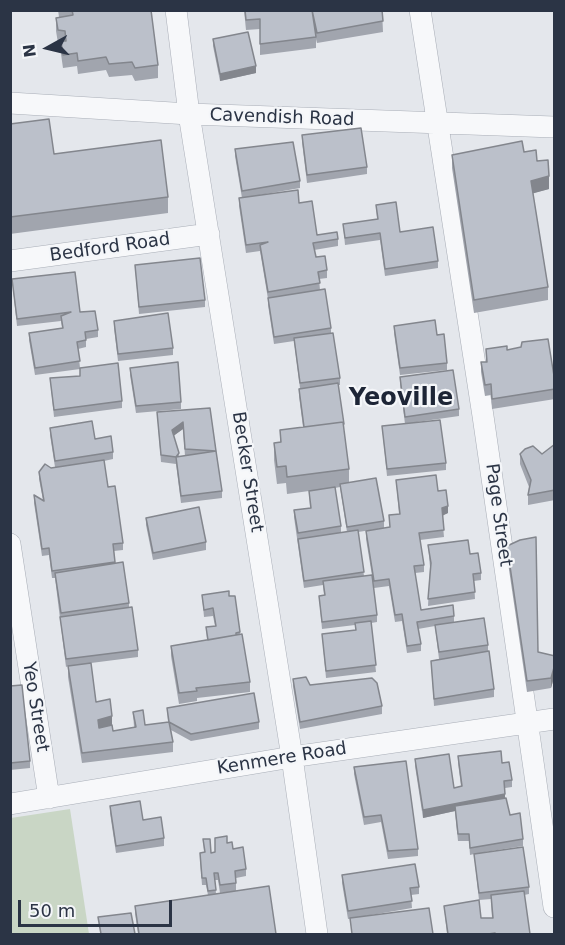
<!DOCTYPE html>
<html>
<head>
<meta charset="utf-8">
<style>
  body { margin:0 }
  #map { position:relative; width:565px; height:945px; overflow:hidden; background:#e4e7ec; font-family:"DejaVu Sans",sans-serif }
  canvas { display:block }
  .frame { position:absolute; inset:0; border:12px solid #2b3445; pointer-events:none }
  .north { position:absolute; left:18px; top:18px; width:60px; height:60px; -webkit-text-stroke:4px #f4f6f9; paint-order:stroke; rotate:262deg; font-size:16px; font-weight:700; line-height:24px; text-align:center; color:#2b3445 }
  .north::after { content:''; display:block; margin:auto; width:21px; height:27px; background:#2b3445; clip-path:polygon(50% 0,100% 100%,50% 72%,0 100%) }
  .scale { position:absolute; left:18px; top:900px; width:154px; height:27px; box-sizing:border-box; border:3px solid #2b3445; border-top:0; padding-left:8px; font-size:18px; line-height:21px; white-space:nowrap; color:#2b3445; -webkit-text-stroke:4px #f4f6f9; paint-order:stroke }
</style>
</head>
<body>
<div id="map">
<canvas width="565" height="945"></canvas>
<div class="frame"></div>
<div class="north">N</div>
<div class="scale">50 m</div>
</div>
<script>
const context = document.querySelector('canvas').getContext('2d');
context.lineJoin = 'round';
function paint(path, color) { context.fillStyle = color; context.fill(path, 'evenodd'); }
function trace(path, color, width, dash) { context.strokeStyle = color; context.lineWidth = width; context.lineCap = dash ? 'butt' : 'round'; context.setLineDash(dash || []); context.stroke(path); }
function write(font, color, halo, rows, align = 'center') {
  context.font = font + ' "DejaVu Sans",sans-serif'; context.lineWidth = 4.5; context.setLineDash([]); context.textBaseline = 'middle'; context.strokeStyle = halo; context.fillStyle = color; for (const [text, x, y, turn = 0] of rows) {
    context.save(); context.translate(x, y); context.rotate((+turn || 0) * Math.PI / 180); context.textAlign = isNaN(turn) ? turn : align; if (halo) context.strokeText(text, 0, 0); context.fillText(text, 0, 0); context.restore();
  }
}
paint(new Path2D(`
  M70,809L89,934H11V818Z`), '#c9d6c5');
const street = new Path2D(`
  M176,10L189,114L292,757L317,934
  M420,10L483,416L554,907
  M10,103L189,114L554,127
  M10,261L209,234
  M10,544L49,798
  M10,804L292,757L554,719`);
trace(street, '#a9aeb7', 22);
trace(street, '#f7f8fa', 21);
paint(new Path2D(`
  M58,10H151L158,65V78L135,81L132,75L109,77L106,70L78,74L77,66L63,68L61,54V43H58L56,31V18L59,17Z
  M244,10H382L383,32L317,43L316,39V48L260,55V29L246,30Z
  M213,39L256,73L220,81L213,46Z
  M10,124L54,154L168,197V213L10,234Z
  M302,135L367,167V174L307,183L302,142Z
  M235,149L300,181V188L254,196L299,203L317,235L338,239V246L314,250L316,257L327,270V278L319,279L320,290L331,328V333L340,378V385H338L349,469V483L384,521V528L358,532L364,576L377,615V622L371,623L376,672L326,678L322,634L355,630V625L322,629L319,596L324,595L323,585L304,588L294,517V510L310,508L309,491L287,494L286,483L277,484L274,460V443L280,442V430L303,427L299,396V389L300,388L294,341L274,344L268,305V299L260,251L246,253L239,206V198H242L235,156ZM340,487L347,532L341,533V526L335,488Z
  M524,152L537,161L549,189L533,193L548,287V300L474,313L452,168V155Z
  M376,205L400,232L438,261V268L385,276L380,240L345,245L343,224L377,219Z
  M135,265L205,300V307L139,314Z
  M12,279L80,312L98,330V337L86,339V347L78,349L80,368L122,401V408L54,417L50,378L80,376V369L35,375L29,340V333L62,328L61,321L17,326Z
  M114,321L173,348V355L118,361L114,328Z
  M394,326L437,335L447,363V370L400,375L394,333Z
  M486,349L507,350L555,382V399L492,409L491,395L485,396L481,372V362H486Z
  M130,368L181,402V409L136,413L130,375Z
  M400,377L459,409V416L417,422L446,463V470L387,476L382,426L405,424L400,384Z
  M210,408L222,491V498L181,503L176,464L161,462L157,412ZM183,429L185,456H179L173,436Z
  M50,428L95,439L113,452V459L104,461L108,487L123,543V550L114,551L115,564L129,603V608L138,650V657L91,663L96,702L112,725L113,731L134,727L133,712L145,725L168,722L167,708L259,722V729L191,741L171,730L173,742V752L82,763L68,677V666L66,667L55,578H52L49,555L42,556L34,503V495L43,500L39,479V472L55,467L50,435Z
  M555,444V500L528,505V495L529,487L520,464V454H542Z
  M396,480L438,491L448,513L442,515L444,537L420,540L424,565V572L415,573L421,610L454,616V622L488,645V652L494,689V697L434,706L431,661L439,659L435,626L418,629L421,644V651L407,653L402,621L395,622L389,586L374,588L366,539V531L390,528L389,515L399,514Z
  M146,518L206,542V550L153,560L146,525Z
  M428,545L470,554L481,573V580L474,581L475,599L428,606L430,567Z
  M507,546L538,652L555,656V674L551,688L527,692L507,556Z
  M202,595L235,596L240,634L250,682V692L197,698V701L179,704L171,656V646L207,640L206,627L215,626L213,616L204,617Z
  M293,679L382,706V714L300,729L293,686Z
  M10,686L30,761V768L10,770Z
  M458,756L502,763L512,780V787L505,788V799L510,815L523,839V846L485,852L529,887V894L524,895L530,934H447L444,906L481,918H492L491,899L479,900L474,854L470,855L469,841H458L455,811L423,818L415,766V759L454,788L461,786L458,763Z
  M354,767L418,849V856L388,859L381,822L364,825L354,774Z
  M110,806L143,820L164,838V846L116,853L110,813Z
  M203,839L211,853L215,852L227,843L233,849L246,869V876L236,878V891L220,893L218,880H215L216,894L276,934H138L135,913V906L208,895L206,885H202L200,860V853L204,852Z
  M342,875L419,887V894L411,895L412,908L348,919L342,883Z`), '#a1a5ae');
paint(new Path2D(`
  M256,66V73L220,81V74Z
  M549,176V189L531,194V181Z
  M183,422V429L172,437V430Z
  M448,506V513L442,516V508Z
  M555,664V674L551,688V678Z
  M112,716V726L98,730V720Z
  M505,794V801L455,806V811L423,818V810Z`), '#83868d');
const building = new Path2D(`
  M72,10H151L158,65L135,68L132,62L109,64L106,57L78,61L77,53L63,55L61,41H66L65,31L58,30L56,18L73,15Z
  M245,10H312L316,37L260,44V19L246,20Z
  M312,10H382L383,21L317,33Z
  M248,32L256,66L220,74L213,39Z
  M49,119L54,154L161,140L168,197L10,217V124Z
  M361,128L367,167L307,175L302,135Z
  M522,141L524,152L536,150L537,161L548,160L549,176L531,181L548,287L474,300L452,155Z
  M293,142L300,181L242,191L235,149Z
  M298,190L299,203L312,201L317,235L337,232L338,239L313,243L316,257L325,256L327,270L318,272L320,283L268,292L260,245L268,242L246,245L239,198Z
  M396,202L400,232L433,227L438,261L385,269L380,233L345,238L343,224L378,219L376,205Z
  M200,258L205,300L139,307L135,265Z
  M75,272L80,312L95,311L98,330L85,332L86,340L77,342L80,361L35,368L29,333L63,328L61,316L71,312L17,319L12,279Z
  M325,289L331,328L274,337L268,298Z
  M168,313L173,348L118,354L114,321Z
  M435,320L437,335L444,334L447,363L400,368L394,326Z
  M333,333L340,378L300,383L294,338Z
  M548,339L555,382V389L492,399L491,384L485,385L481,362H487L486,349L507,346V350L521,347L522,342Z
  M178,362L181,402L136,406L130,368Z
  M118,363L122,401L54,410L50,378L80,376V368Z
  M453,370L459,409L405,417L400,377Z
  M338,383L344,424L343,422L304,427L299,389Z
  M210,408L216,451L185,449L183,422L172,430L179,453L176,457L216,451L222,491L181,496L176,457L161,455L157,412Z
  M440,420L446,463L387,469L382,426Z
  M92,421L95,439L111,436L113,452L55,461L50,428Z
  M343,422L349,469L287,477L286,466L277,467L274,443L281,442L280,430Z
  M555,444V490L528,495L531,480L520,454L525,449L533,446L542,454Z
  M104,460L108,487L115,486L123,543L113,544L115,562L52,571L49,548L42,549L34,495L44,501L39,472L45,464L51,468Z
  M436,475L438,491L446,490L448,506L442,508L444,530L419,533L424,565L414,566L421,610L453,605L454,616L417,622L421,644L407,646L402,614L395,615L389,579L374,581L366,531L390,527L389,515L400,514L396,480Z
  M376,478L384,521L347,527L340,484Z
  M335,487L341,526L298,533L294,510L311,508L309,491Z
  M199,507L206,542L153,553L146,518Z
  M358,530L364,572L304,581L298,539Z
  M536,537L538,652L555,656V664L551,678L527,681L507,546L520,540Z
  M468,540L470,554L478,553L481,573L473,574L475,592L428,599L431,563L428,545Z
  M123,562L129,603L61,613L55,573Z
  M372,575L377,615L322,622L319,596L325,595L323,581Z
  M229,591V596H235L240,632L236,633V635L208,640L206,627L216,626L213,608L204,610L202,595Z
  M132,607L138,650L66,659L60,617Z
  M484,618L488,645L439,652L435,625Z
  M371,621L376,665L326,671L322,634L356,630L355,623Z
  M242,634L250,682L196,688L197,691L179,693L171,646Z
  M489,651L494,689L434,699L431,661Z
  M91,663L96,702L110,699L112,716L98,720L99,728L112,725L113,731L136,727L133,712L143,710L145,725L169,722L173,742L82,753L68,666Z
  M306,677L310,685L372,678L377,683L382,706L300,722L293,679Z
  M22,685L30,761L10,763V686Z
  M254,693L259,722L191,734L169,722L167,708Z
  M501,751L502,763L509,762L512,780L504,781L505,794L423,810L415,759L449,754L454,788L462,786L458,756Z
  M406,761L418,849L388,851L381,815L364,817L354,767Z
  M506,798L510,815L520,813L523,839L470,848L469,834H458L455,806Z
  M140,801L143,820L161,817L164,838L116,846L110,806Z
  M227,836V843L232,842L233,849L243,847L246,869L235,871L236,883L220,885L218,873H214L216,890L208,891L206,878H202L200,853L205,852L203,839H210L211,853L215,852V838Z
  M523,847L529,887L479,893L474,854Z
  M415,864L419,887L410,888L412,901L348,911L342,875Z
  M269,886L276,934H139L135,906Z
  M524,891L530,934H496L495,933L488,934H448L444,906L479,900L481,918H493L491,895Z
  M429,908L433,934H352L350,918Z
  M131,913L135,934H101L98,917Z`);
paint(building, '#bbc0ca');
trace(building, '#83868d', 1.5);
write('18px', '#2b3445', '#f4f6f9', [
  ["Cavendish Road",282,118,2],
  ["Bedford Road",110,248,-8],
  ["Becker Street",247,472,81],
  ["Page Street",498,515,82],
  ["Yeo Street",35,707,81],
  ["Kenmere Road",282,759,-9]
]);
write('bold 24px', '#1d2536', '#f4f6f9', [
  ["Yeoville",401,399]
]);
</script>
</body>
</html>
